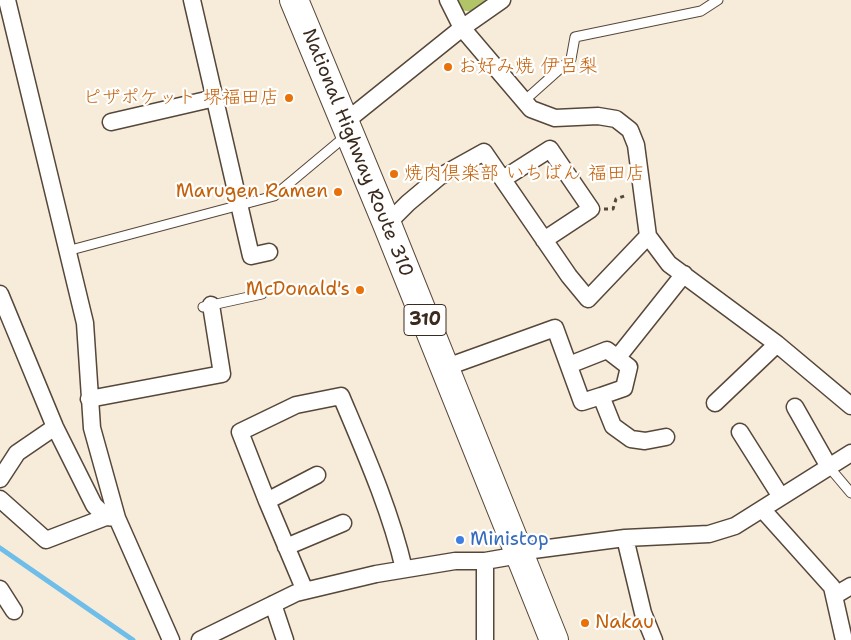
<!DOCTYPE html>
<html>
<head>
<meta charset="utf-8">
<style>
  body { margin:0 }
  canvas { display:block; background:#f6ecd9 }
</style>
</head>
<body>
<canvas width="851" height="640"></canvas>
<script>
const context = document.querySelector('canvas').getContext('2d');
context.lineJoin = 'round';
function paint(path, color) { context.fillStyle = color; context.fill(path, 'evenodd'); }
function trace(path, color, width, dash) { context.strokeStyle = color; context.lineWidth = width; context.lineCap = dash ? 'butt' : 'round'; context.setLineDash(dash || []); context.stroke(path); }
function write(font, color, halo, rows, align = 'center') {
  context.font = font + ' "Shantell Sans","Klee One",sans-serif'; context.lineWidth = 4.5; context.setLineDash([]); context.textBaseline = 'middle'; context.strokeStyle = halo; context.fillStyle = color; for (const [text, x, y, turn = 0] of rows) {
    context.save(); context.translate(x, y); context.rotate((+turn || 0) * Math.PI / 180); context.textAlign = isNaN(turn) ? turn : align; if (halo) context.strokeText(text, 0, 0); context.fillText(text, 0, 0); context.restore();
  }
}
paint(new Path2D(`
  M455,0H490L474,12L460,10Z`), '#b1c467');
trace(new Path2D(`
  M0,548L133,640`), '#6ebee9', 5);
const lane = new Path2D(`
  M524,101L571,59L575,37L701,11L718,0
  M67,251L274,196L347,135
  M203,307L262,294
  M829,467L851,493`);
const street = new Path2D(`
  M7,0L85,323L92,428L117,518L171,640
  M192,0L251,256L269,252
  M448,0L462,28L531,109L555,118L598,116L616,119L630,130L636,145L648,236L669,264L777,344L851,406
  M111,122L215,98
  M345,122L462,28L502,0
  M503,179L550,149L591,209L544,240
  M387,224L408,203L439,177L484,152L569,276L588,299L648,236
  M0,294L55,427L94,505L106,517L117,518
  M618,357L684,274
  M569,365L607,350L629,367L624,388L601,396
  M444,368L555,328L582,402L601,396L613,426L631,439L645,441L666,437
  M89,399L222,374L211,305
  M715,403L777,344
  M795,407L829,467
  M740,432L781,497
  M317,475L267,501L240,432L296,405L341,396C365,453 390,509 404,569
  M0,479L17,453L55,427
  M0,499L46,540L106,517
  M267,501L305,591
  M762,509L832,587L844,640
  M625,538L643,613L654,640
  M286,547L343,523
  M485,561V640
  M0,589L14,611
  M834,596L851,586
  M273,604L285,640
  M200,640L296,593L376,574L455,561H485L508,557L518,552L625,538L709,534L735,526L851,453`);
const highway = new Path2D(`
  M294,0L387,224L554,640`);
trace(lane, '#57473a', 11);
trace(street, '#57473a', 19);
trace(highway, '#57473a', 30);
trace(new Path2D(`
  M604,209H613L616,199L627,195`), '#57473a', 3, [4, 4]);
trace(lane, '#fff', 9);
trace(street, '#fff', 16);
trace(highway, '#fff', 28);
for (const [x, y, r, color] of [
  [448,67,5,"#e8710a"],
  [289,98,5,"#e8710a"],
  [394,174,5,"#e8710a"],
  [338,192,5,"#e8710a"],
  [360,290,5,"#e8710a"],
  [460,540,5,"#3f7fe0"],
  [585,623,5,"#e8710a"]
]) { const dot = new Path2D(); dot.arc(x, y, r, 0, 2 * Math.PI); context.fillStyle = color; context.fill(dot); trace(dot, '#fff', 2); }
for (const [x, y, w] of [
  [425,320,42]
]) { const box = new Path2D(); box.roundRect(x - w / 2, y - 15.5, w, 31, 4); context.fillStyle = '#fff'; context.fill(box); trace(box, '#3b2a1e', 1); }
write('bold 18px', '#3b2a1e', null, [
  ["310",425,320]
]);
write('19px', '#c56008', '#fff', [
  ["お好み焼 伊呂梨",458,67],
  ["ピザポケット 堺福田店",279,98,"right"],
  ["焼肉倶楽部 いちばん 福田店",404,174],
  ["Marugen Ramen",328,192,"right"],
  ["McDonald's",350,290,"right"],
  ["Nakau",595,623]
], 'left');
write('19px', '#3b2a1e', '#fff', [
  ["National Highway Route 310",357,153,68]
]);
write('19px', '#366cbe', '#fff', [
  ["Ministop",470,540]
], 'left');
</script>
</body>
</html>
